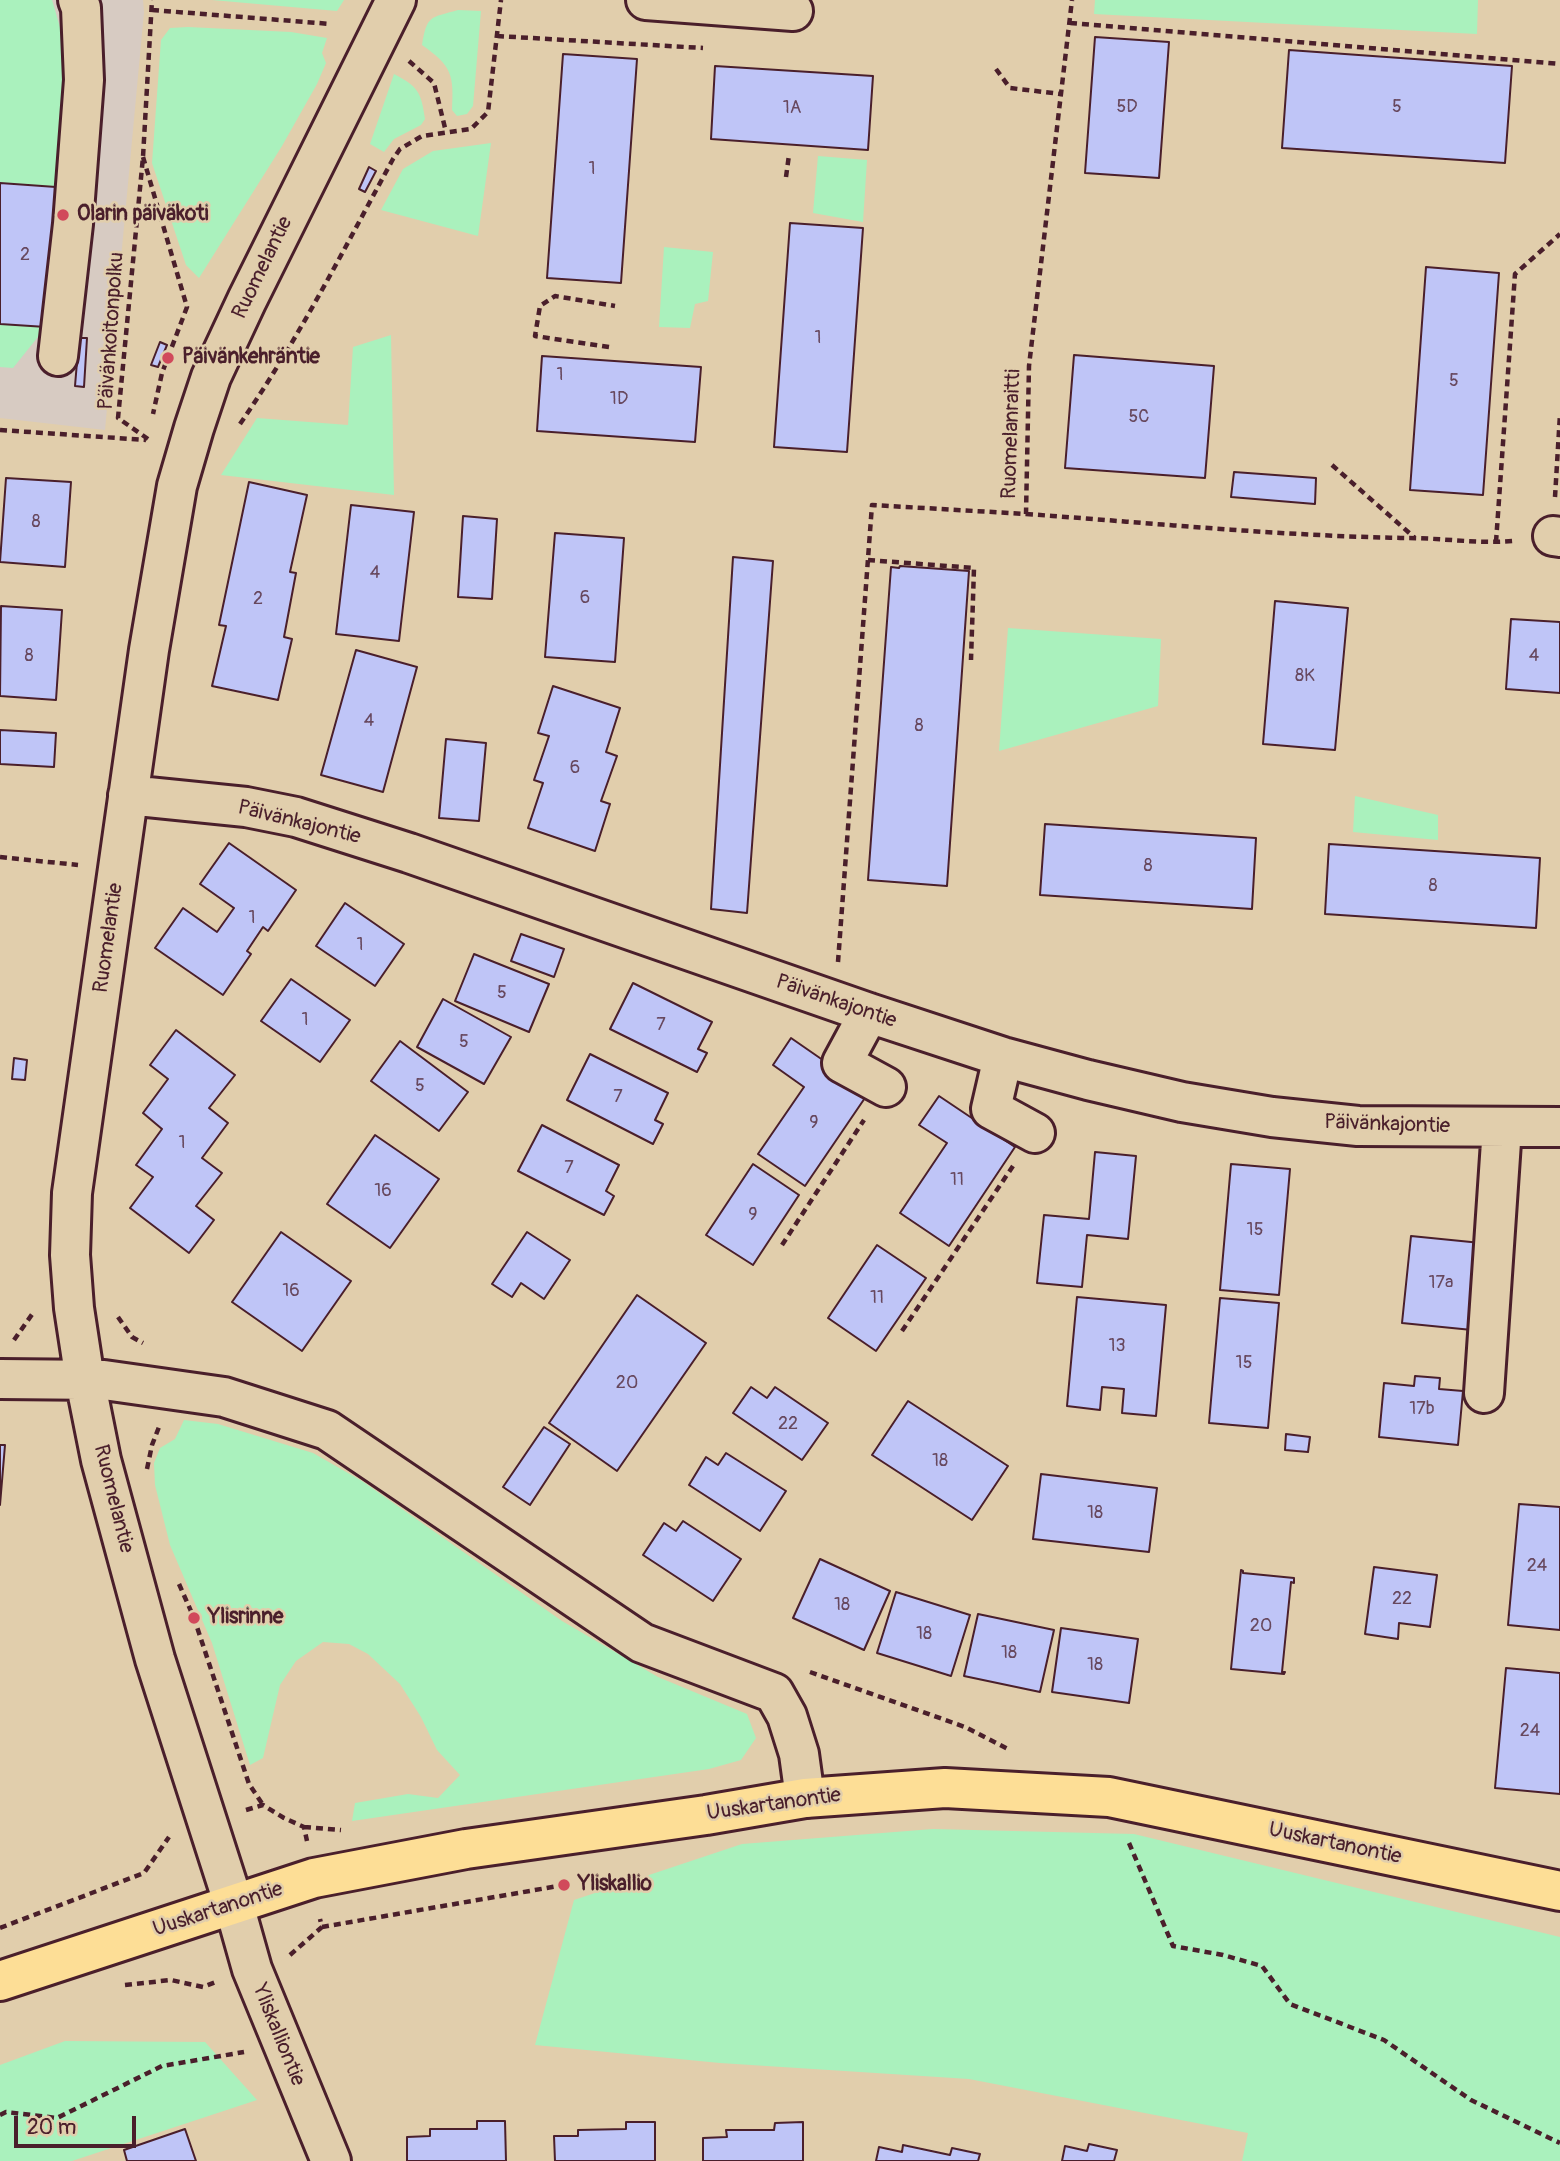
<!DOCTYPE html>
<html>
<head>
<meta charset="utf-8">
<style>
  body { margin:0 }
  #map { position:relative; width:1560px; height:2161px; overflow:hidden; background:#e1ceac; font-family:Pangolin,sans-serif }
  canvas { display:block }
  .scale { position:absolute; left:14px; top:2116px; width:122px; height:32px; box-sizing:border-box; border:4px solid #4a1f2b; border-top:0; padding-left:9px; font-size:21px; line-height:24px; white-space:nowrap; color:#4a1f2b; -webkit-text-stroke:5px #e1ceac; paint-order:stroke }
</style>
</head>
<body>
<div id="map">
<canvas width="1560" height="2161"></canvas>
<div class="scale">20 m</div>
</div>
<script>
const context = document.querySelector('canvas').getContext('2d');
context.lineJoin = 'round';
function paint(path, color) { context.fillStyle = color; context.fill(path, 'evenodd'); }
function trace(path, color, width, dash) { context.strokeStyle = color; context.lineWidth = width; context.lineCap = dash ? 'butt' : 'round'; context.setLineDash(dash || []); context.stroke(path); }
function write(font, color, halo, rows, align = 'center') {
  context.font = font + ' Pangolin,sans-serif'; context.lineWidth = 5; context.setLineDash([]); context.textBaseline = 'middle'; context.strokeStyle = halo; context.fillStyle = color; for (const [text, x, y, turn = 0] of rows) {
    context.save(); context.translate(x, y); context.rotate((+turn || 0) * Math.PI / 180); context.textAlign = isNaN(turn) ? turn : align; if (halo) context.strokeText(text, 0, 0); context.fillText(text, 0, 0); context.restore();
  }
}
paint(new Path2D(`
  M0,0H143L144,12L105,430L0,418Z`), '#d7cbc2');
paint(new Path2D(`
  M0,0H52L53,3L69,59L61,173L56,187L0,183Z
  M212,0H344L337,11Z
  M1095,0H1478L1477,34L1094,14Z
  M458,10L481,11L473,106L467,114L457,116L452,110C454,75 452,66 422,45C427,15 430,18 458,10Z
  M188,27L291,32L327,38L322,53L326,63L317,84L282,146L199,278L186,265L152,163L161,40L170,28Z
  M394,74C418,87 421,91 425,119L421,125L394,139L384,152L370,144Z
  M491,143L478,236L381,210L403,169L433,151Z
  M818,156L867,160L863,222L813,213Z
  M664,247L713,252L708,301L695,304L690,328L659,327Z
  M0,324L46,327L13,368L0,367Z
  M391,335L394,495L221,475L257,418L348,425L353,347Z
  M1008,628L1161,639L1158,706L999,751Z
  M1355,796L1438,815V840L1353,832Z
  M184,1420L218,1424L313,1453L362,1481L562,1621L658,1677L747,1714L756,1738L741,1760L709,1769L352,1821L355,1803L408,1794L438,1798L460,1775L437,1750L421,1717L400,1684L368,1654L349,1644L323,1642L296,1661L280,1685L263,1758L250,1765L212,1643L170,1545L155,1485L154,1463L160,1448L175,1439Z
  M933,1829L1134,1834L1560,1937V2161H1242L1248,2133L969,2079L720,2063L535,2045L574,1900L742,1844Z
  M65,2041L205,2042L257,2100L72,2161H0V2065Z`), '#aaf1bd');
const building = new Path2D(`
  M1095,37L1169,42L1159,178L1085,173Z
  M1289,50L1512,66L1505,163L1282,148Z
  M563,54L637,59L621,283L547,278Z
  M715,66L873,76L868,150L711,139Z
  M369,167L376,171L365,192L359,189Z
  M0,183L56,187L46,327L0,324Z
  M790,223L863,228L847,452L774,447Z
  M1426,267L1499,273L1483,495L1410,490Z
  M79,338H87L84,387L75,386Z
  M160,342L167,345L158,367L151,365Z
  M1074,355L1214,366L1205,478L1065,468Z
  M542,356L701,367L695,442L537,431Z
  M1234,472L1316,478L1315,504L1231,497Z
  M6,478L71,482L65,567L0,562Z
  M249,482L307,495L290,572L296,573L284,637L292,639L278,700L212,686L226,626L219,625Z
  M351,505L414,512L399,641L336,634Z
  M463,516L497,519L492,599L458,597Z
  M555,533L624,538L615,662L545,657Z
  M733,557L773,561L747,913L711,909Z
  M900,566L969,571L947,886L868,880L891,567L899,568Z
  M1275,601L1348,608L1335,750L1263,744Z
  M1,606L62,610L56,700L0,696Z
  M1511,619L1560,622V693L1506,689Z
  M356,650L417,667L383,792L321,775Z
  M553,686L620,708L606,752L617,756L601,801L610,804L595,851L528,828L543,783L534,780L549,736L538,733Z
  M0,730L56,733L54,767L0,764Z
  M446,739L486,743L479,821L439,818Z
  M1045,824L1256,838L1252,909L1040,895Z
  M229,843L296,890L268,931L263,927L247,951L251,954L223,995L155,948L183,908L217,932L234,908L200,884Z
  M1329,844L1540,858L1536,928L1325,914Z
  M345,903L404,944L375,986L316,946Z
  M521,934L564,949L554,977L511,961Z
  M474,954L549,984L529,1032L455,1001Z
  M291,979L350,1020L320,1062L261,1021Z
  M633,983L712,1022L698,1049L707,1053L697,1072L610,1029Z
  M443,999L511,1037L484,1084L417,1047Z
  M176,1030L235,1075L209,1108L228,1123L202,1158L222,1173L196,1206L214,1220L189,1253L130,1208L153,1177L136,1165L162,1129L143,1113L168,1079L150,1065Z
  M791,1038L869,1092L805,1186L758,1154L804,1087L773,1065Z
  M400,1041L468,1092L439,1131L371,1081Z
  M590,1054L668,1093L655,1120L663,1124L653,1144L567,1100Z
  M14,1058L27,1060L25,1080L12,1079Z
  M939,1096L1015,1147L949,1246L900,1213L947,1143L919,1125Z
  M542,1125L619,1165L606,1191L614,1196L604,1215L518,1171Z
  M375,1135L439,1179L390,1248L327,1204Z
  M1095,1152L1136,1156L1128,1239L1087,1235L1082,1287L1037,1283L1044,1215L1089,1219Z
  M753,1164L799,1195L753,1265L706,1235Z
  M1231,1164L1290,1169L1279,1295L1220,1290Z
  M281,1232L351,1281L302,1351L232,1302Z
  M527,1232L570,1260L544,1299L521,1283L512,1297L492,1284Z
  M1411,1236L1481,1243L1472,1330L1402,1323Z
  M877,1245L926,1278L876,1351L828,1318Z
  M637,1295L706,1343L617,1471L549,1423Z
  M1077,1297L1166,1305L1156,1416L1122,1413L1124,1389L1102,1387L1100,1410L1067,1406Z
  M1220,1298L1279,1303L1268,1428L1209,1423Z
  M1415,1376L1440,1378L1439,1389L1463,1391L1458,1445L1379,1437L1384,1383L1414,1386Z
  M751,1387L767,1398L775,1387L828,1423L802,1460L733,1413Z
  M908,1401L1008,1466L972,1520L872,1455Z
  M544,1427L570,1444L530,1505L503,1487Z
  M1286,1434L1310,1437L1308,1452L1285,1450Z
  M0,1445H5L0,1505Z
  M726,1453L786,1491L760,1531L689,1485L706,1457L718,1465Z
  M1041,1474L1157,1488L1149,1552L1033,1539Z
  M1519,1504L1560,1507V1630L1508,1625Z
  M683,1521L741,1559L713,1601L643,1555L664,1523L676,1531Z
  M820,1559L890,1591L864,1650L793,1618Z
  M1374,1567L1437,1575L1430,1627L1399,1623L1398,1639L1365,1634Z
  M1241,1570L1243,1571V1573L1294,1578V1583L1291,1582L1282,1672H1285L1284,1674L1231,1669Z
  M896,1592L970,1615L951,1676L877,1653Z
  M978,1614L1054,1630L1040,1692L964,1676Z
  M1061,1628L1138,1639L1129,1703L1052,1692Z
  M1506,1668L1560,1673V1794L1495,1788Z
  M477,2121H505L506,2161H407V2137L430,2136V2129H477Z
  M626,2122H655V2161H555L554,2136H578V2130L626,2129Z
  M803,2122V2161H703V2138L727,2137L726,2130H774L775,2123Z
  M185,2129L196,2161H127L124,2150Z
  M1089,2144L1117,2150L1114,2161H1062L1065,2146L1087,2151Z
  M903,2145L950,2155L952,2148L980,2154L978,2161H876L879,2147L902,2152Z`);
paint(building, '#bfc5f7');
trace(building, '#4a1f2b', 2);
const minor = new Path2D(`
  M646,0L793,11
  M58,356L73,224L84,80L81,8L78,0
  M1553,536L1560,537
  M128,795L246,807L296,817L409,853L869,1013L1003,1057L1088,1080L1182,1102L1272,1117L1358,1126L1560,1127
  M869,1013L842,1063L886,1087
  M1003,1057L991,1109L1035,1133
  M0,1379L104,1380L224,1397L327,1430L642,1643L774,1693L787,1716L799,1754L805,1798
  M1484,1393L1502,1127
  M331,2161L252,1969L234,1905L155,1659L101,1460L85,1380L74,1308L70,1255L72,1193L149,650L177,486L194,428L211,377L247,300L396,0`);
const major = new Path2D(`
  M0,1981L314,1878L466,1849L706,1815L805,1798L945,1788L1109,1797L1560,1891`);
trace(minor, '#4a1f2b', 44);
trace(major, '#4a1f2b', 44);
trace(new Path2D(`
  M152,10L331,24
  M1070,23L1560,64
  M497,36L703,48
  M409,61L434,83L446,132
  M996,69L1010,88L1061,94
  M143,157L187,307L162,373L153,414
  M786,177L789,155
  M609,347L535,336L540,306L555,296L615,306
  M240,424C298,340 344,249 393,159L400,149L422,136L471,129L488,112L501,0
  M0,430L146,440
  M148,439L118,418L143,157L152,0
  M1332,465L1415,538
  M1555,497L1560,414
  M1026,514C1153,523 1280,536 1407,538C1442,538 1478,544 1513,541
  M1496,542L1515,274L1560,234
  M868,560L974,568L971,660
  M0,857L78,865
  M838,962L872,505L1026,514L1029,366L1072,0
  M782,1245L864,1120
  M118,1317L132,1337L143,1343
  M902,1331L1013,1166
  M14,1340L33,1313
  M147,1469L152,1445L159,1427
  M179,1584L194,1618L249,1784L263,1805
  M810,1672L965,1727L1010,1750
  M246,1810L263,1805L284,1818L304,1827L307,1841
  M304,1827L341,1830
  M1129,1843L1173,1946L1223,1955L1262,1966L1290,2004L1384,2040L1471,2100L1560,2143
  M322,1927L564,1885
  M0,1928L144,1873L169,1837
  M290,1955L322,1927L320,1919
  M125,1985L171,1980L203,1987L216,1982
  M0,2115L6,2112L57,2118L162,2066L244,2052`), '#4a1f2b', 4.5, [7, 5]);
trace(minor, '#e1ceac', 38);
trace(major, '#fdde96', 38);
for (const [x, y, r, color] of [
  [63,215,7,"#d1495b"],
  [168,358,7,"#d1495b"],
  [194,1618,7,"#d1495b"],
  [564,1885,7,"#d1495b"]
]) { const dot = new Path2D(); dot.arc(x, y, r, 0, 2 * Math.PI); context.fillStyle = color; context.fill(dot); trace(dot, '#e1ceac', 2.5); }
write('18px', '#67485e', null, [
  ["5D",1127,107],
  ["5",1397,107],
  ["1A",792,108],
  ["1",592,169],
  ["2",25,255],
  ["1",818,338],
  ["1",560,375],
  ["5",1454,381],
  ["1D",619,399],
  ["5C",1139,417],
  ["8",36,522],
  ["4",375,573],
  ["6",585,598],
  ["2",258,599],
  ["8",29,656],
  ["4",1534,656],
  ["8K",1305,676],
  ["4",369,721],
  ["8",919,726],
  ["6",575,768],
  ["8",1148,866],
  ["8",1433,886],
  ["1",252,918],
  ["1",360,945],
  ["5",502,993],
  ["1",305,1020],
  ["7",661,1025],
  ["5",464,1042],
  ["5",420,1086],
  ["7",618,1097],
  ["9",814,1123],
  ["1",182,1143],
  ["7",569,1168],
  ["11",957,1180],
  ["16",383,1191],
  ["9",753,1215],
  ["15",1255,1230],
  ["17a",1441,1283],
  ["16",291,1291],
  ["11",877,1298],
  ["13",1117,1346],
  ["15",1244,1363],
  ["20",627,1383],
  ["17b",1422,1409],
  ["22",788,1424],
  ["18",940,1461],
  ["18",1095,1513],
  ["24",1537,1566],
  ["22",1402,1599],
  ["18",842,1605],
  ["20",1261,1626],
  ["18",924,1634],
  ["18",1009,1653],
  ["18",1095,1665],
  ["24",1530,1731]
]);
write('bold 21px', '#4a1f2b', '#e1ceac', [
  ["Olarin päiväkoti",77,215],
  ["Päivänkehräntie",182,358],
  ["Ylisrinne",208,1618],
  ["Yliskallio",578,1885]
], 'left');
write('21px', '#4a1f2b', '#e1ceac', [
  ["Ruomelantie",263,268,-64],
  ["Päivänkoitonpolku",112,331,-86],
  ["Ruomelanraitti",1012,434,-88],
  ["Päivänkajontie",299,823,14],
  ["Ruomelantie",109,938,-82],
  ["Päivänkajontie",836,1002,19],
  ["Päivänkajontie",1387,1125,2],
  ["Ruomelantie",113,1499,76],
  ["Uuskartanontie",774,1805,-8],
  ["Uuskartanontie",1335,1844,12],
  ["Uuskartanontie",218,1910,-18],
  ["Yliskalliontie",278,2035,68]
]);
</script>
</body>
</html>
